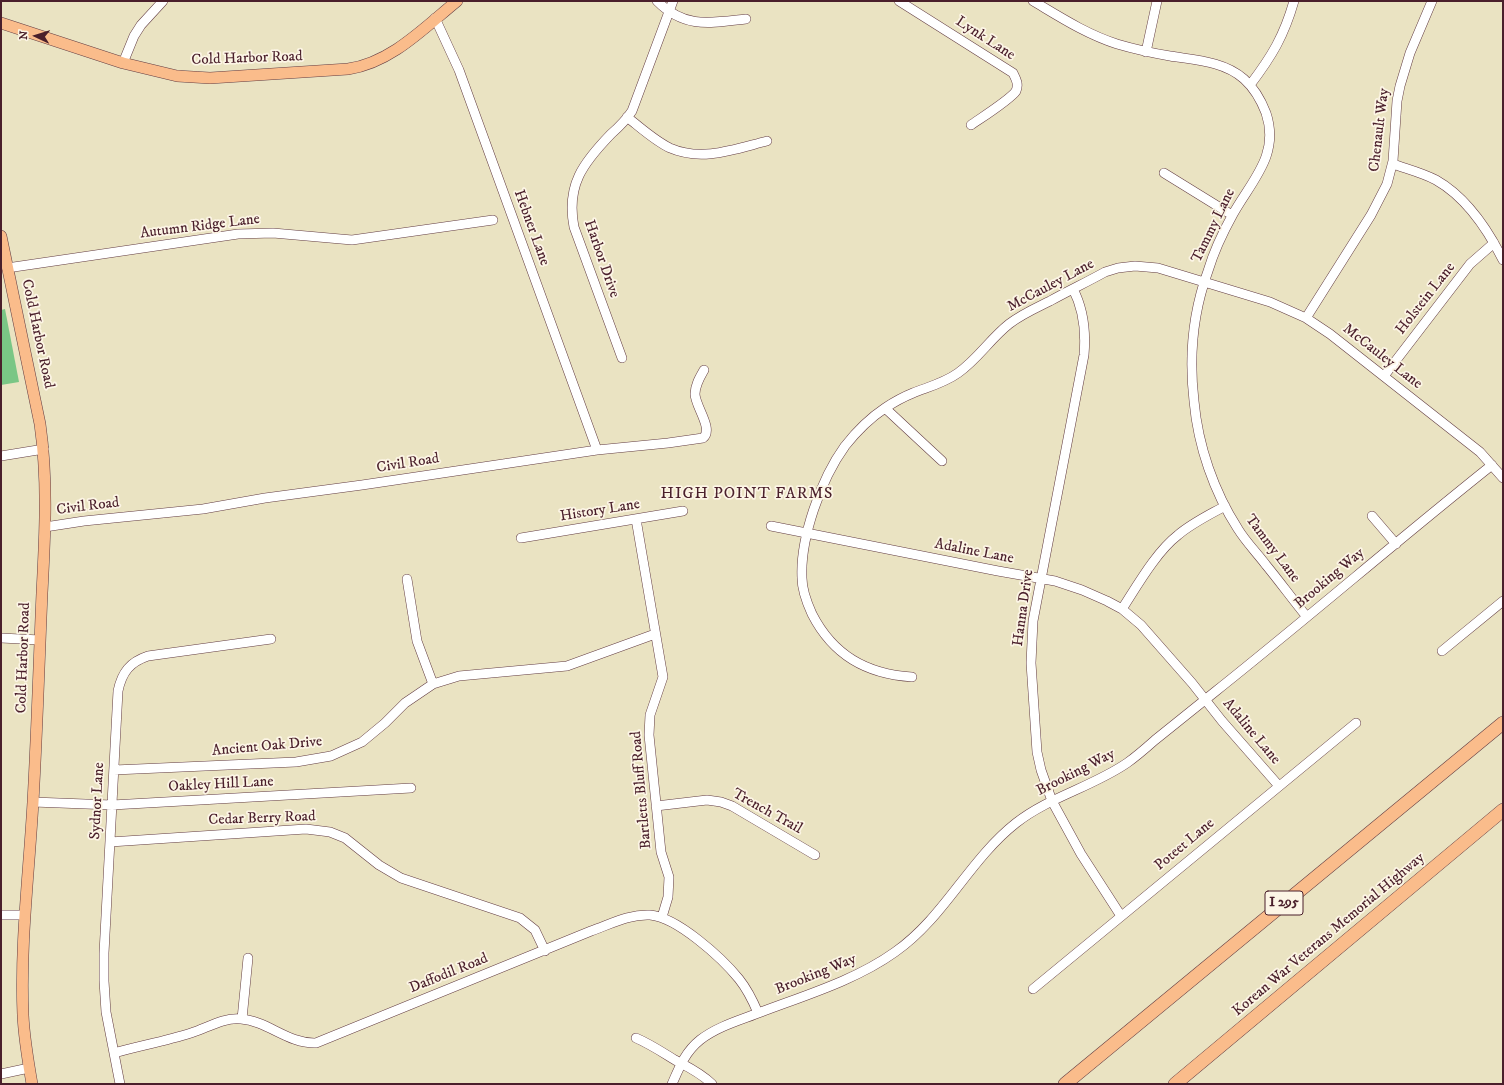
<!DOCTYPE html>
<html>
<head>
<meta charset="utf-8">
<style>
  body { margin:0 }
  #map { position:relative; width:1504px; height:1085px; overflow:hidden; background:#eae3c2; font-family:"IM FELL DW Pica",serif }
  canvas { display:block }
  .frame { position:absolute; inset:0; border:2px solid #4a1f2b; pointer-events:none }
  .north { position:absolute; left:16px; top:16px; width:40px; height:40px; -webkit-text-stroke:3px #fcf5e5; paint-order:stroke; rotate:274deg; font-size:11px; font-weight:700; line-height:16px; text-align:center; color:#4a1f2b }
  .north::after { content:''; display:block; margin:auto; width:14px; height:18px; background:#4a1f2b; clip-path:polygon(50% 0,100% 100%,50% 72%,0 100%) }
</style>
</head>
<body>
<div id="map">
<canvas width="1504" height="1085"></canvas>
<div class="frame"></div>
<div class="north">N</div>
</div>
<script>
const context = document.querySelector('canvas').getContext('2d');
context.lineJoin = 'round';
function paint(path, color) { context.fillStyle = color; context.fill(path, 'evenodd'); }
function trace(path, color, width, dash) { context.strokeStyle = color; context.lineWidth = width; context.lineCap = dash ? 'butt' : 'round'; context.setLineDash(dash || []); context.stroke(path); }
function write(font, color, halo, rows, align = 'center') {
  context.font = font + ' "IM FELL DW Pica",serif'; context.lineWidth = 3.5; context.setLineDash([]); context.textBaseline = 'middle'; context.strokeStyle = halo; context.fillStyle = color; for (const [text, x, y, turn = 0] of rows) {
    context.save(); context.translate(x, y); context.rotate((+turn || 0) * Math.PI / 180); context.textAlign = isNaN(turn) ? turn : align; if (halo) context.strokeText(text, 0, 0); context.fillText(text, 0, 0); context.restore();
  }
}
paint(new Path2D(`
  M5,309L19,382L1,385V310Z`), '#7ac685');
const minor = new Path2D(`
  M657,1C685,29 710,23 746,19
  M899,1L1013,73C1016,79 1019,84 1016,91C1011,99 981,118 971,125
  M1033,1C1060,17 1086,34 1117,44C1134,49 1152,53 1170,56C1194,60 1224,61 1244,79C1254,88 1261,100 1266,113C1280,155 1252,180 1233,214C1223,232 1214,251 1208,271C1193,312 1189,358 1194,401C1198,446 1214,492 1238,529C1246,542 1257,553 1266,565C1280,582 1293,600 1307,617
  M435,18L459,70L597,450
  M1146,52L1157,1
  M123,63L134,36L141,25L163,1
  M1250,85C1272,56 1284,36 1294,1
  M627,117C641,128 655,141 670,148C702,162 735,149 767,141
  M1393,164C1407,169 1423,173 1436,180C1466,197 1488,230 1503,260
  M1164,173L1232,215
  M7,268L238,234L273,233L352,240L493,220
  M1073,289C1084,310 1086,332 1084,355L1033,621L1031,663L1037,752L1041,770L1052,801L1081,854L1121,916
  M1306,318L1371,215L1387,184L1393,161L1397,101L1400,86L1410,53L1432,1
  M622,358L574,227C566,185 583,163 611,134C619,127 626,120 632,111L673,1
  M1384,376L1470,264L1494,243
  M885,408L942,461
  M1,456L44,449
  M1372,516L1396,544
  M636,519L663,677L650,715L649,735L661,852L669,877L668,897L662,917
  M771,526L998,571L1055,581L1082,590L1107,601L1122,609L1141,625L1192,683L1222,721L1279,786
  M45,527L84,521L203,509L265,498L362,485L597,450L668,443L703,438C714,429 695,406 695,394C695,385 700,377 704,370
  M521,538L683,511
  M407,579L417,641L433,684
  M1122,609C1137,586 1156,552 1178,535C1192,523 1209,515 1225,506
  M1,638L40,640
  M1442,651L1503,601
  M912,677C866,674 833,655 812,614C807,603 802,590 802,578C800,538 821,479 845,446C856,432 870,418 885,408C894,402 903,397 913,393C928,387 944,383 958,373C978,359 990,339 1009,324C1022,314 1036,308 1050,301C1068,291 1087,282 1105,272L1118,268L1135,266L1158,268L1270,302L1306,318L1330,334L1480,452L1503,478
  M114,770L296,762L331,756L362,742L385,723L405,703L433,684L459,676L567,666L655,634
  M33,802L112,805L411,788
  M656,806L707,800L721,802L732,806L815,855
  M110,842L306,829L330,832L345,838L379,865L401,878L520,918L535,930L545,951
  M1,915H25
  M1033,989L1356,723
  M242,1019L248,958
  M636,1038C650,1044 662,1052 675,1060C688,1067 701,1073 712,1084
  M114,1053C139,1046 166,1041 191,1033C207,1028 224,1017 241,1019C268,1021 288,1044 316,1043L591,931C611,924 629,914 650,915C677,917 722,958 739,979C747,989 753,1001 758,1013
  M1,1074L29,1068
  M120,1084L106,1012L104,981V953L118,691C122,672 130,662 148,656L271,639
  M672,1084C679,1068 685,1052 700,1040C718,1026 741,1020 761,1012C806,995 856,980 895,952C944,918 969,860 1016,823C1049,797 1092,787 1127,763C1137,756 1146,748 1155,740C1175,724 1196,707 1216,691C1309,617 1399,539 1492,465`);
const major = new Path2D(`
  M1,23L123,63L177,76L210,78L348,69C391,63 425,27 457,1
  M1,236L40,424C48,480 45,536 42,593C39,663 37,732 33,802C29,873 20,944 23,1015C24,1038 28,1061 32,1084`);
const highway = new Path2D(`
  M1065,1084L1503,723
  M1175,1084L1503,810`);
trace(minor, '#623c42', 10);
trace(major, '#623c42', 12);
trace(highway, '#623c42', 14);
trace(minor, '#fff', 9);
trace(major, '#fabc8b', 11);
trace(highway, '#fabc8b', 13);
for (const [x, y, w] of [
  [1284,903,38]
]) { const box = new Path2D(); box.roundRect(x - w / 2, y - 12, w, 24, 3); context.fillStyle = '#fcf5e5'; context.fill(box); trace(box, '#4a1f2b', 1); }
write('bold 14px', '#4a1f2b', null, [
  ["I 295",1284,903]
]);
write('15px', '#4a1f2b', '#fcf5e5', [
  ["Lynk Lane",985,39,33],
  ["Cold Harbor Road",247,59,-2],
  ["Chenault Way",1380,130,-83],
  ["Tammy Lane",1214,226,-64],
  ["Autumn Ridge Lane",200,227,-7],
  ["Hebner Lane",531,228,70],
  ["Harbor Drive",601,259,71],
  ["McCauley Lane",1051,286,-28],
  ["Holstein Lane",1426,299,-52],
  ["Cold Harbor Road",37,334,78],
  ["McCauley Lane",1382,357,38],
  ["Civil Road",408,464,-9],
  ["Civil Road",88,507,-7],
  ["History Lane",600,511,-9],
  ["Tammy Lane",1272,549,53],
  ["Adaline Lane",974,552,11],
  ["Brooking Way",1330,579,-40],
  ["Hanna Drive",1024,608,-82],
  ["Cold Harbor Road",24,658,-88],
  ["Adaline Lane",1251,732,50],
  ["Ancient Oak Drive",267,747,-5],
  ["Brooking Way",1076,773,-27],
  ["Oakley Hill Lane",221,785,-3],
  ["Bartletts Bluff Road",642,790,-95],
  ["Sydnor Lane",98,801,-87],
  ["Trench Trail",767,812,29],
  ["Cedar Berry Road",262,819,-2],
  ["Poteet Lane",1185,845,-40],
  ["Korean War Veterans Memorial Highway",1329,935,-40],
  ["Daffodil Road",449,974,-22],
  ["Brooking Way",816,975,-22]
]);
context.letterSpacing = '1px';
write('16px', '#4a1f2b', '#fcf5e5', [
  ["HIGH POINT FARMS",747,495]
]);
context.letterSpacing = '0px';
</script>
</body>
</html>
